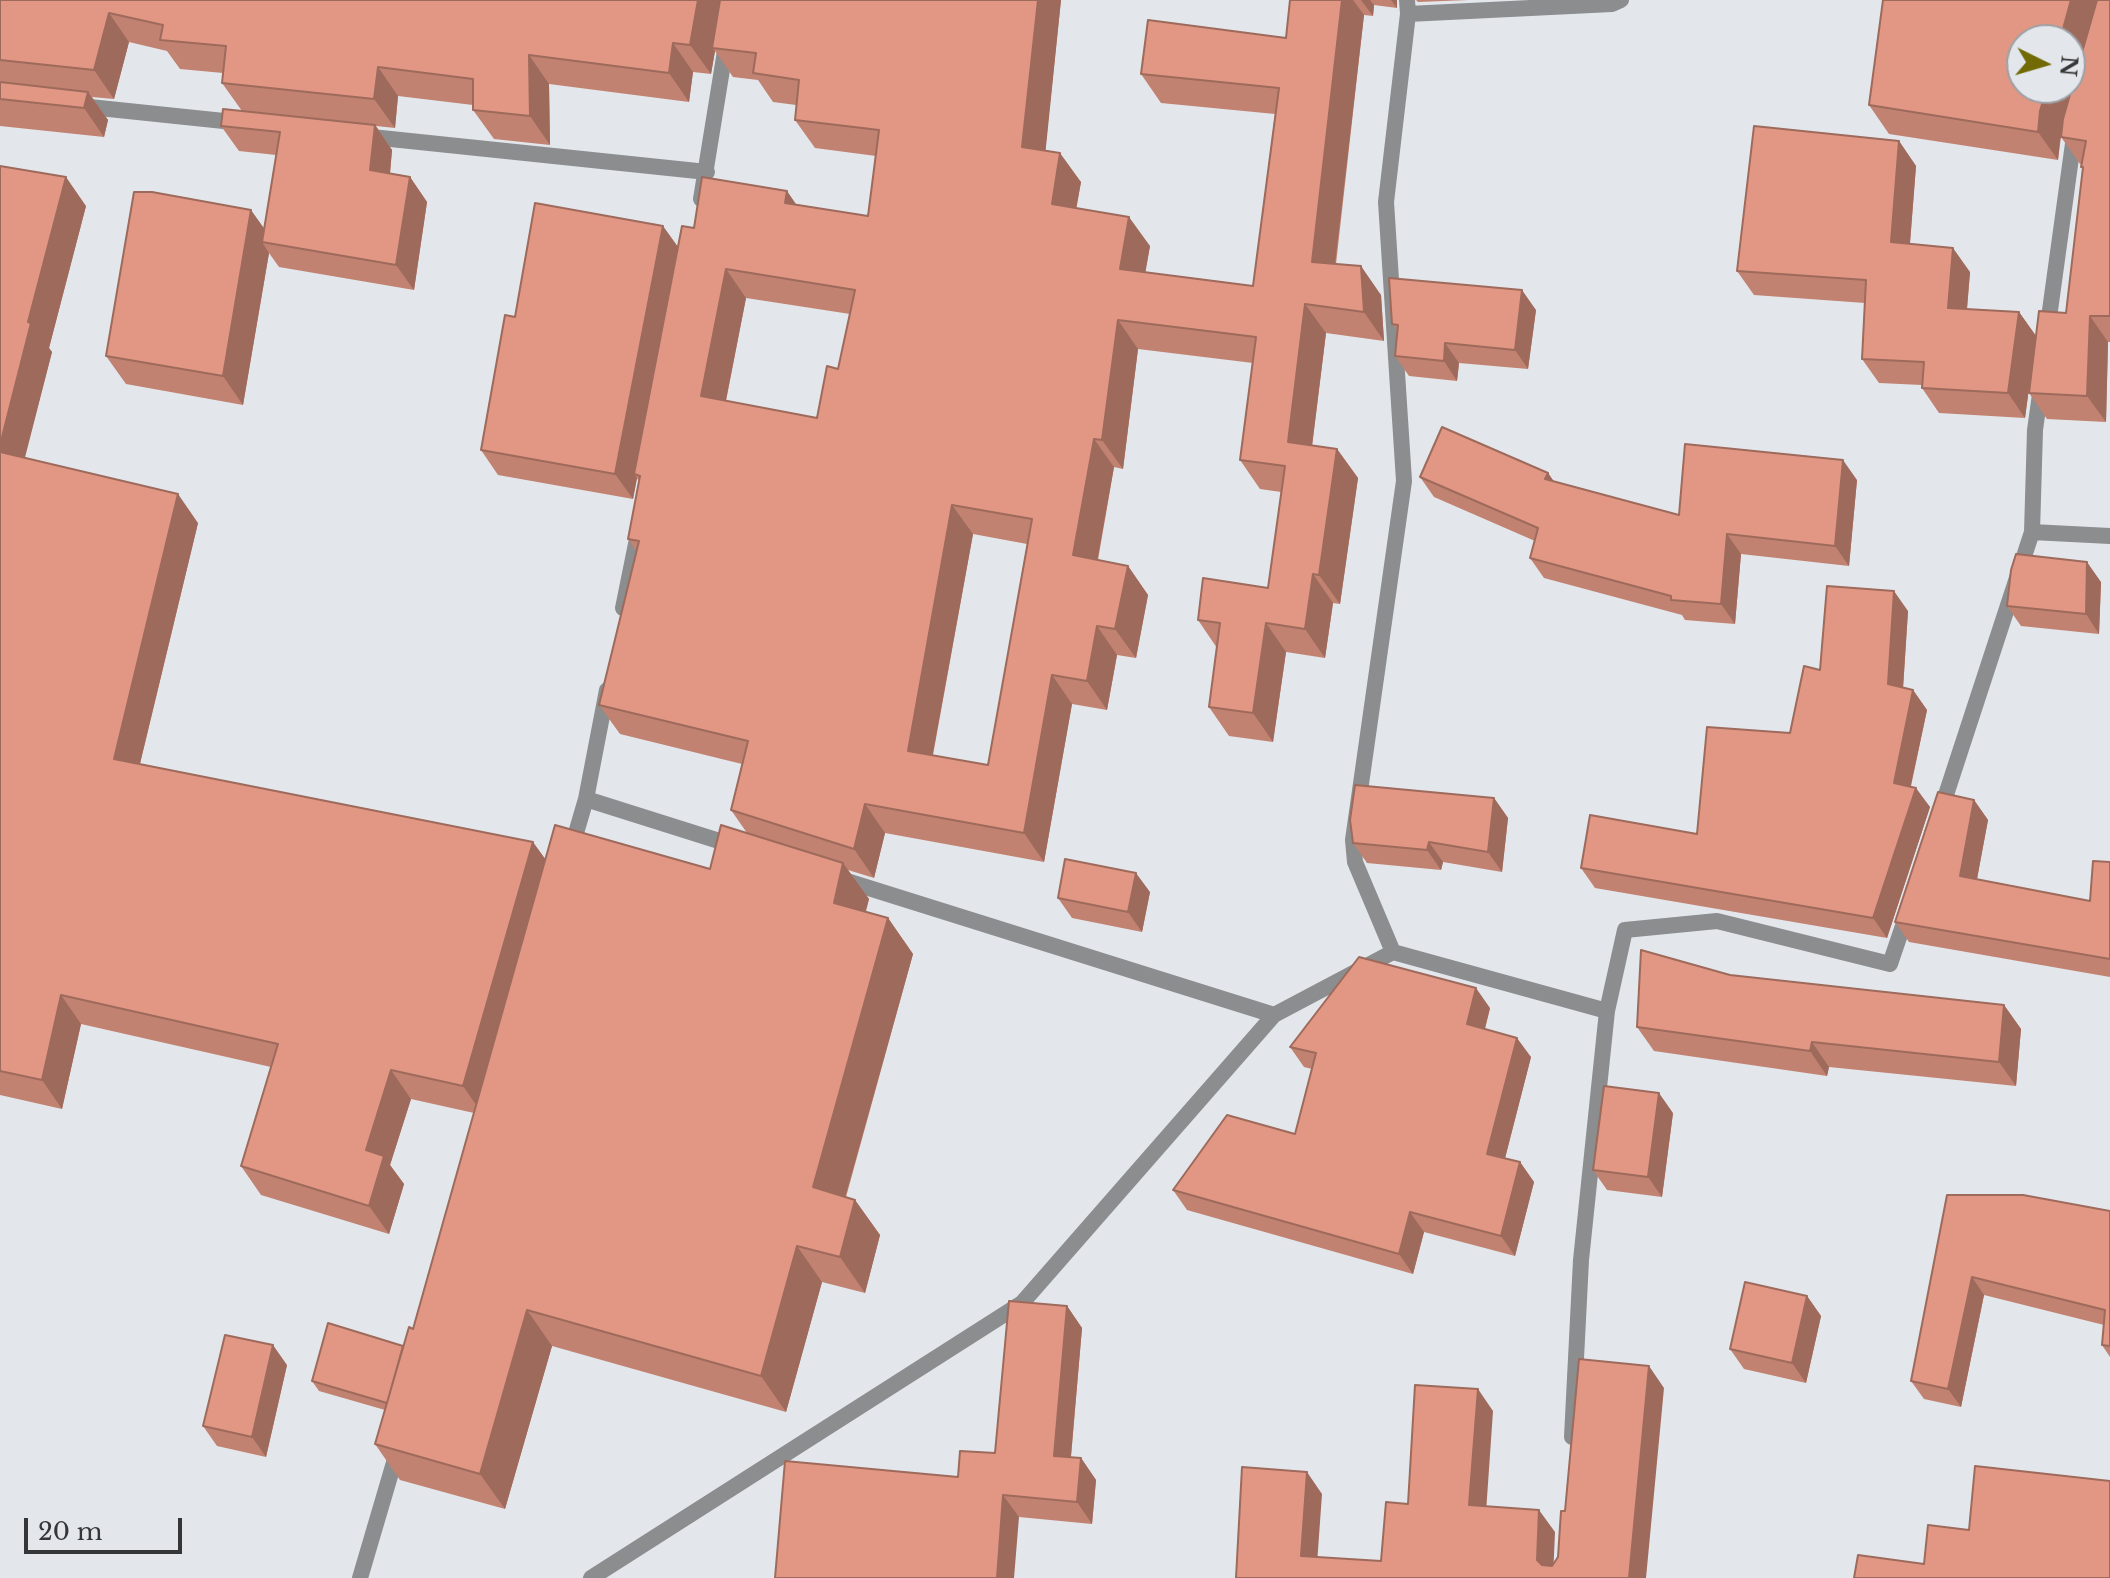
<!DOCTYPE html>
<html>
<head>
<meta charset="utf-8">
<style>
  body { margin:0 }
  #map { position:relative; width:2110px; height:1578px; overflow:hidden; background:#e3e7ec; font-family:"Libre Baskerville",serif }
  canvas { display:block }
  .north { position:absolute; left:2006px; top:24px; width:80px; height:80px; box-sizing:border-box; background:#e3e7ec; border:2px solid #9da0a4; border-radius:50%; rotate:95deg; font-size:22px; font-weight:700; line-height:32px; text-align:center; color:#353638 }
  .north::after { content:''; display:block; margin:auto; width:28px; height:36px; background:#716a05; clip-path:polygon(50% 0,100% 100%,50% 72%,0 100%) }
  .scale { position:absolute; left:24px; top:1518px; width:158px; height:36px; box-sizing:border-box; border:4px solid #353638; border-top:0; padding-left:10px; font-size:24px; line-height:28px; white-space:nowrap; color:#353638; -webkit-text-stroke:6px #e3e7ec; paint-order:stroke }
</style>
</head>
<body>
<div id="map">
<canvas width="2110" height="1578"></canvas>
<div class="north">N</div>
<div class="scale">20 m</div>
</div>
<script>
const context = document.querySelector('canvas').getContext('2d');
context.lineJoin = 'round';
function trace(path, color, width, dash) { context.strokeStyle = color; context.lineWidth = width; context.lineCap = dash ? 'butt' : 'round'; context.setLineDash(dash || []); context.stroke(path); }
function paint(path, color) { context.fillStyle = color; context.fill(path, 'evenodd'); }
trace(new Path2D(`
  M1408,14L1612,4L1621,0
  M80,106L243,123
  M362,136L707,172
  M701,199L726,45
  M2047,332L2075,129
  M2032,532L2110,536
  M623,608L639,529
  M586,799L735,846
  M1940,813L2032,532L2035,430L2041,387
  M571,850L586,799L607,690
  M837,878L1274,1015L1393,952L1607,1011
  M1393,952L1355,862L1353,840L1404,481L1386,202L1408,14L1407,0
  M1572,1437L1581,1260L1607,1011L1625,930L1717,921L1890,964L1908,911
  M360,1578L398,1449
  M591,1578L1022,1303L1274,1015`), '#8b8d8e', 16);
paint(new Path2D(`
  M0,0H1061L1045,151L1081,182L1076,208L1150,246L1145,272L1253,286L1275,114L1161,103L1141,74L1286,38L1290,0H1397V8L1374,5L1373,16L1364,15L1336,264L1381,295L1384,341L1326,333L1312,445L1337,449L1358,478L1340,604L1333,603L1325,658L1286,652L1273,742L1229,736L1209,707L1217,648L1198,620L1268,588L1281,492L1260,489L1240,460L1253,363L1138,349L1123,469L1114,467L1098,560L1128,566L1148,595L1136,658L1117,655L1107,710L1072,704L1044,862L885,833L874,878L848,870L869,899L865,912L888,918L913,954L846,1197L855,1200L880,1235L865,1293L822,1282L786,1412L552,1346L505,1509L400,1480L375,1444L385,1410L319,1391L312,1381L403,1346L413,1329L474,1113L411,1099L390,1165L404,1184L389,1234L261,1195L241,1166L271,1067L81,1024L62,1109L0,1095V166L86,206L49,348L52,352L24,458L198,523L140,764L545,859L710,869L747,833L731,810L742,764L620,734L599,705L636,551L628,539L639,482L637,478L633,499L498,475L481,450L515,317L678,247L694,228L796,205L868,216L876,156L815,148L795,120L796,105L773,102L758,80L733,77L715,51L711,74L693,72L689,102L549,84L550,145L494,139L473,110V105L398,96L395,128L376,126L392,150L390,174L410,177L427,202L414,290L279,267L269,253L243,405L126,384L106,356L264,228L276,155L239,151L221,126L242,111L222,83L223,73L180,69L167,51L129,42L114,99L92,97L108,120L104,137L0,126ZM746,298L850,314L838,369L817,418L726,401ZM973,534L1027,544L988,765L933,755Z
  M1416,0H1469L1418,2Z
  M2110,0V342H2108L2106,422L2047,419L2029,393L2066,313L2083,170L2081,167V164H2080L2061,137L2058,160L1889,134L1869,105Z
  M1899,141L1916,166L1910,244L1970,272L1967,309L2019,312L2036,336L2025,418L1939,413L1922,388V385L1879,383L1862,359L1865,303L1754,295L1737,271Z
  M1536,310L1528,369L1459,363L1457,381L1409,376L1395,356L1398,331L1392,324Z
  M1548,473L1554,482L1679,515L1857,480L1849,566L1741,554L1735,624L1685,620L1682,615L1544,578L1530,558L1535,541L1434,497L1420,477Z
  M2101,582L2099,634L2021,626L2007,606Z
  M1908,611L1903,688L1913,690L1927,710L1911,786L1930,807L1887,938L1595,888L1581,868L1697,834L1790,733Z
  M1494,798L1508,818L1502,872L1443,862L1441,870L1367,863L1353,843Z
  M1974,800L1988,820L1977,879L2090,901L2110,862V977L1909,942L1895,922Z
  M1150,892L1142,932L1072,918L1058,898Z
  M1730,975L2004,1005L2021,1029L2016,1086L1829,1067L1827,1076L1654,1051L1637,1027Z
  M1490,1008L1485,1029L1531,1057L1505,1158L1520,1162L1534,1182L1515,1256L1424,1232L1413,1274L1187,1210L1173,1190L1295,1134L1312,1069L1304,1067L1290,1047Z
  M1673,1113L1662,1197L1607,1190L1593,1170Z
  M1947,1195L2110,1211V1357L2102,1345L2104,1325L1984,1295L1961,1407L1924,1399L1911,1381Z
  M1807,1296L1821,1316L1806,1383L1744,1369L1730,1349Z
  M1067,1306L1082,1328L1071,1457L1081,1458L1096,1480L1092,1524L1019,1517L958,1477L995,1453Z
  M287,1365L266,1457L217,1446L203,1426Z`), '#c28271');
paint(new Path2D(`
  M698,0H723L712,48L715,51L711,74L690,45Z
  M1038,0H1061L1043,176L1022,147Z
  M1342,0H1353L1364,15L1332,290L1312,262Z
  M1361,0H1370L1374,5L1373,16Z
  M1391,0H1397V8Z
  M2071,0H2099L2060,140L2058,160L2038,132L2040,111L2047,88H2070V40H2060Z
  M109,13L129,42L114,99L94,70Z
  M673,43L693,72L689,102L669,73Z
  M529,55L549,84L550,145L530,116Z
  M378,67L398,96L395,128L374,99Z
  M88,92L108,120L104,137L84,108Z
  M375,125L392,150L388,195L370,170Z
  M1899,141L1916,166L1908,267L1891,242Z
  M1060,153L1081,182L1072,233L1052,204Z
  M66,177L86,206L49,348L52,352L19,481L0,454V445L28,322Z
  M410,177L427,202L414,290L396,265Z
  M787,191L807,220L785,203Z
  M251,210L271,238L262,242L269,253L243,405L223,376Z
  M1129,217L1150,246L1141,298L1120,269Z
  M663,226L681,251L634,474L637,478L633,499L615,474Z
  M1953,248L1970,272L1965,332L1948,308Z
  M1361,266L1381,295L1384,341L1364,312Z
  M726,269L746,298L721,425L701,396Z
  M1522,290L1536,310L1528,369L1515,350Z
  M1305,304L1326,333L1309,471L1288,442Z
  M2019,312L2036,336L2025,418L2008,393Z
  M2090,316L2108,342L2106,422L2087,396Z
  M1118,320L1138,349L1123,469L1102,440Z
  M1445,343L1459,363L1457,381L1444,361Z
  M1094,439L1114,467L1093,584L1073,555Z
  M1337,449L1358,478L1340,604L1319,575Z
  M1843,460L1857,480L1849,566L1835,546Z
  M1548,473L1562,493L1545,479Z
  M178,494L198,523L134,788L114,759Z
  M952,505L973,534L928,780L908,751Z
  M1727,534L1741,554L1735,624L1721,604Z
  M2087,562L2101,582L2099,634L2086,614Z
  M1128,566L1148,595L1136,658L1115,629Z
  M1313,574L1333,603L1325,658L1305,629Z
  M1894,591L1908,611L1902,704L1888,684Z
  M1266,623L1286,652L1273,742L1253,713Z
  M1097,626L1117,655L1107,710L1087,681Z
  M1052,675L1072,704L1044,862L1024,833Z
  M1913,690L1927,710L1907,803L1894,783Z
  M1916,788L1930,807L1887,938L1873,918Z
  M1494,798L1508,818L1502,872L1488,852Z
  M1974,800L1988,820L1974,895L1960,876Z
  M865,804L885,833L874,878L854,849Z
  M533,842L554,871L483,1115L463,1086Z
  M1429,842L1443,862L1441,870L1427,850Z
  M843,863L869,899L859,939L834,903Z
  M1136,873L1150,892L1142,932L1128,912Z
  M888,918L913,954L838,1223L813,1187Z
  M1476,988L1490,1008L1481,1044L1467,1024Z
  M61,995L81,1024L62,1109L42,1080Z
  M2004,1005L2021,1029L2016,1086L1999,1062Z
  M1517,1038L1531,1057L1501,1174L1487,1154Z
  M1812,1042L1829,1067L1827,1076L1810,1051Z
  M391,1070L411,1099L390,1165L404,1184L389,1234L369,1206L366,1150Z
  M1659,1093L1673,1113L1662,1197L1648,1177Z
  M1520,1162L1534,1182L1515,1256L1501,1236Z
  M855,1200L880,1235L865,1293L840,1257Z
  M1410,1212L1424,1232L1413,1274L1399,1254Z
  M797,1246L822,1282L786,1412L761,1376Z
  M1972,1277L1984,1295L1961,1407L1948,1389Z
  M1807,1296L1821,1316L1806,1383L1792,1363Z
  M1067,1306L1082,1328L1069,1478L1054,1456Z
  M527,1310L552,1346L505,1509L480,1474Z
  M273,1345L287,1365L266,1457L252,1437Z
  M1649,1366L1664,1388L1646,1578H1629Z
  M1478,1389L1493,1411L1485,1527L1469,1505Z
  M1081,1458L1096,1480L1092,1524L1077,1502Z
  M1307,1472L1322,1494L1316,1578L1301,1556Z
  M1003,1495L1019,1517L1014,1578H997Z
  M1539,1510L1555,1532L1553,1578L1537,1560Z`), '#9e6a5c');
const building = new Path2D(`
  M0,0H698L690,45L673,43L669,73L529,55L530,116L473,110V79L378,67L374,99L222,83L226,46L160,40L163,25L109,13L94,70L0,60Z
  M720,0H1038L1022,147L1060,153L1052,204L1129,217L1120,269L1253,286L1279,88L1141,74L1148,20L1286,38L1290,0H1342L1312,262L1361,266L1364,312L1305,304L1288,442L1337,449L1319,575L1313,574L1305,629L1266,623L1253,713L1209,707L1220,623L1198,620L1203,578L1268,588L1285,466L1240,460L1256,337L1118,320L1102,440L1094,439L1073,555L1128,566L1115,629L1097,626L1087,681L1052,675L1024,833L865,804L854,849L731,810L748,741L599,705L639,541L628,539L640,476L634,474L682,226L694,228L702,177L787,191L785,203L868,216L879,130L795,120L799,80L753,73L756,53L712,48ZM726,269L855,290L838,369L827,366L817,418L701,396ZM952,505L1032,519L988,765L908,751Z
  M1883,0H2071L2060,40H2022V88H2047L2040,111L2038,132L1869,105Z
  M2097,0H2110V316H2090L2087,396L2029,393L2039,311L2066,313L2083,167H2081L2086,141L2061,137L2063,119Z
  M0,82L88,92L84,108L0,99Z
  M223,109L375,125L370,170L410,177L396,265L262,242L280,132L221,126Z
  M1754,126L1899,141L1891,242L1953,248L1948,308L2019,312L2008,393L1922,388L1924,362L1862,359L1866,280L1737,271Z
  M0,166L66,177L28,322L31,323L0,445Z
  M134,192H152L251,210L223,376L106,356Z
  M535,203L663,226L615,474L481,450L505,315L515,317Z
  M1389,278L1522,290L1515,350L1445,343L1444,361L1395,356L1398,325L1392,324Z
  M1442,427L1548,473L1545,479L1679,515L1685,444L1843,460L1835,546L1727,534L1721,604L1671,600V596L1530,558L1538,528L1420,477Z
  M0,452L178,494L114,759L533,842L463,1086L391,1070L366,1150L384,1156L369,1206L241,1166L278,1044L61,995L42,1080L0,1071Z
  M2016,554L2087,562L2086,614L2007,606L2011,570Z
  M1827,586L1894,591L1888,684L1913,690L1894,783L1916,788L1873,918L1581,868L1590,815L1697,834L1707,727L1790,733L1804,666L1820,670Z
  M1355,785L1494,798L1488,852L1429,842L1427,850L1353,843L1350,820Z
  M1938,792L1974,800L1960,876L2090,901L2093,861L2110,862V959L1895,922Z
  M555,825L710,869L721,825L843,863L834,903L888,918L813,1187L855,1200L840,1257L797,1246L761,1376L527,1310L480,1474L375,1444L409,1327L413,1329Z
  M1065,859L1136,873L1128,912L1058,898Z
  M1641,950L1730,975L2004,1005L1999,1062L1812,1042L1810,1051L1637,1027Z
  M1359,957L1476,988L1467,1024L1517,1038L1487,1154L1520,1162L1501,1236L1410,1212L1399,1254L1173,1190L1227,1115L1295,1134L1316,1053L1290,1047Z
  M1604,1086L1659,1093L1648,1177L1593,1170Z
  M1947,1195H2023L2110,1211V1346L2102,1345L2105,1310L1972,1277L1948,1389L1911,1381Z
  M1745,1282L1807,1296L1792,1363L1730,1349Z
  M1009,1301L1067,1306L1054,1456L1081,1458L1077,1502L1003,1495L997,1578H775L785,1461L958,1477L960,1451L995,1453Z
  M328,1323L403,1346L387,1403L312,1381Z
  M225,1335L273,1345L252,1437L203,1426Z
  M1579,1359L1649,1366L1629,1578H1236L1242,1467L1307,1472L1301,1556L1381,1561L1386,1502L1408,1504L1415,1385L1478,1389L1469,1505L1539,1510L1537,1560L1542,1565L1552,1566L1558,1557L1561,1511H1565Z
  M1975,1466L2110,1481V1578H1854L1858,1555L1924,1564L1928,1525L1969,1530Z`);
paint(building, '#e19783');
trace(building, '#9e6a5c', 2);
</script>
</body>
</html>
